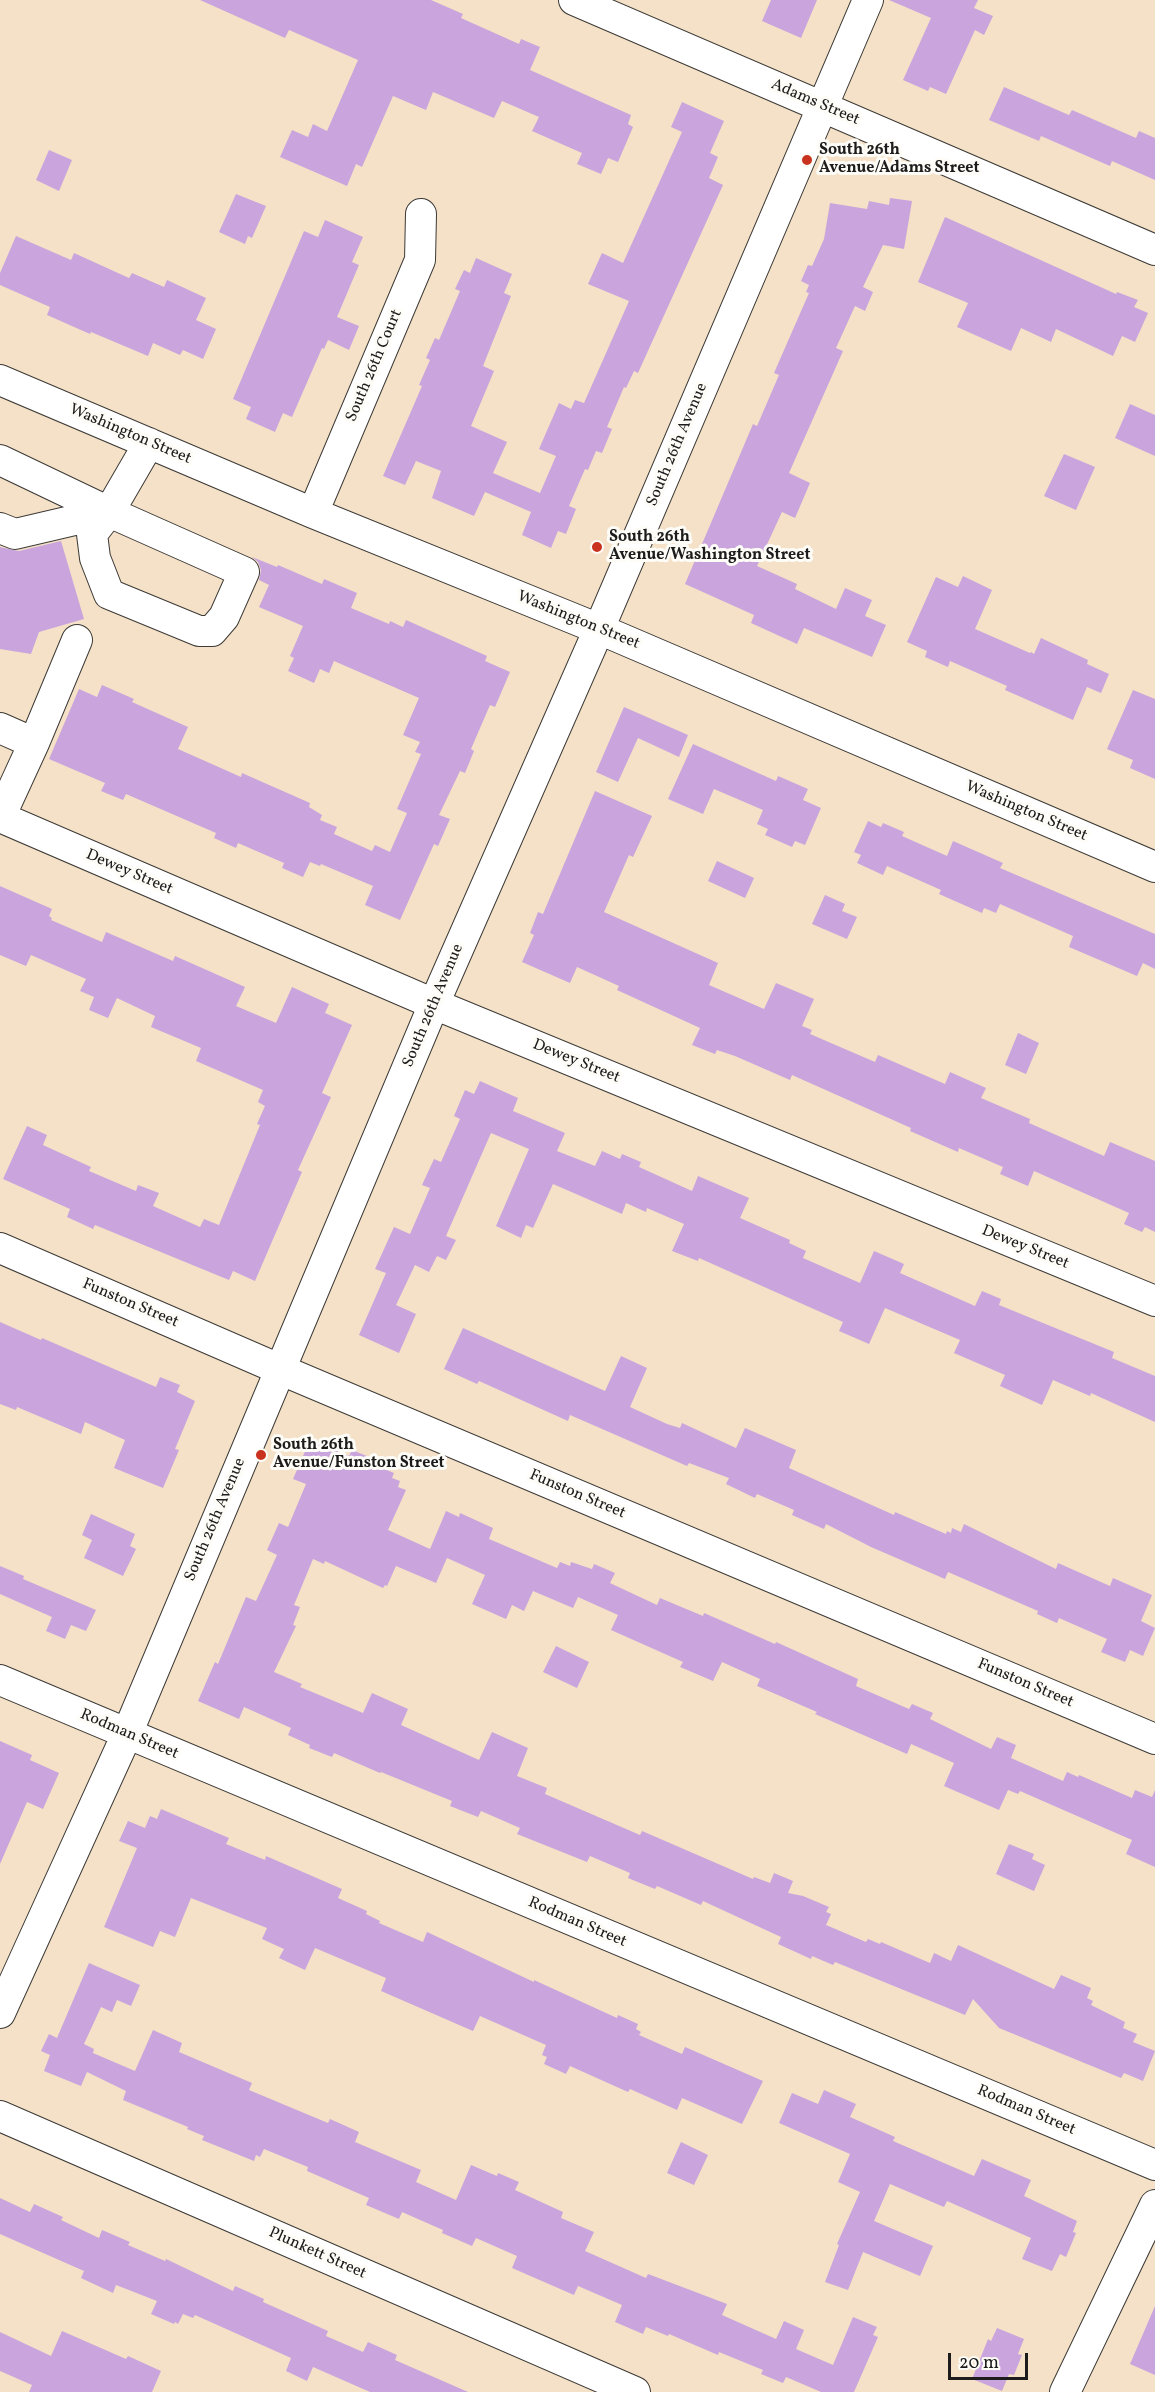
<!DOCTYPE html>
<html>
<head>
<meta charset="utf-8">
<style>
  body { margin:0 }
  #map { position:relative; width:1155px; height:2392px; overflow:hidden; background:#f4e1c7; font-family:Vollkorn,serif }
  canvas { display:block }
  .scale { position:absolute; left:948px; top:2353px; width:80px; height:27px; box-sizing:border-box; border:3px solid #1c1c1c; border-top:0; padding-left:8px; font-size:18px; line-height:21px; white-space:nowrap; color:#1c1c1c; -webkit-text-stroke:4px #fdfcf7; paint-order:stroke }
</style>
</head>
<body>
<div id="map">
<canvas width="1155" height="2392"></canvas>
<div class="scale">20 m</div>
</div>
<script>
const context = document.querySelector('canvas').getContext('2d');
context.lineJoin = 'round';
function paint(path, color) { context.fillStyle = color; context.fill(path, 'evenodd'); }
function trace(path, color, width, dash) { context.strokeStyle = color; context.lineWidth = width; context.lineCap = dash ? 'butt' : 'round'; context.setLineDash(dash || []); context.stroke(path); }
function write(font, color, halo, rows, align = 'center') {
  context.font = font + ' Vollkorn,serif'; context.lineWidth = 6; context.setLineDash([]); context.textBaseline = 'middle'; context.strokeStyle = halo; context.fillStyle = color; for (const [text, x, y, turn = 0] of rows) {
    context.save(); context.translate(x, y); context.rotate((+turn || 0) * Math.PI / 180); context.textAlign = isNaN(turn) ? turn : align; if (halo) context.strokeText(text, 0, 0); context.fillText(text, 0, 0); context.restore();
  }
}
paint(new Path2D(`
  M200,0H431L463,14L461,18L519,44L521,39L540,47L530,70L631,115L628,124L633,127L618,162L608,158L601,174L577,164L582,153L532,131L539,117L502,101L494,118L433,92L426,110L393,96L362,167L356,164L347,186L280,157L292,130L308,137L313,124L327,131L358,60L289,30L285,38Z
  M771,0H817L801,38L762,21Z
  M889,0H978L974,8L993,16L984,35L975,30L946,94L930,87L928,91L903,80L931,18Z
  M1004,87L1069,115L1072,110L1136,138L1139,131L1155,138V180L1112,161L1110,166L1041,136L1039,141L989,120Z
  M682,102L724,121L710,153L718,157L709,178L723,185L638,373L634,371L626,388L624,387L607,427L612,429L602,453L596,451L588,470L585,469L569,506L576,509L566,534L558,531L551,548L522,535L531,512L485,492L474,516L432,498L441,471L416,461L405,485L383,476L422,386L419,385L430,360L426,358L435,338L439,340L460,291L455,289L464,270L470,273L476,258L512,274L504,293L511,296L483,366L494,371L471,426L507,442L493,473L540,493L556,456L539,449L559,403L571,409L575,400L584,403L629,301L588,284L602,253L623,263L682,132L671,127Z
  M49,150L72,160L59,191L36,180Z
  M236,194L266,206L252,238L248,236L245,244L219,232Z
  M890,198L912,201L904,249L883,245L863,287L873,292L865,311L855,306L836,348L843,351L789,473L810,483L795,518L782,512L757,566L797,584L795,589L836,609L845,588L872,600L865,616L886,625L872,657L804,628L797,644L751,623L754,615L685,584L753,424L757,426L779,375L774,373L809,293L806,292L809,285L801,281L808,265L812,266L824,239L830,203L867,209L869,201L889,205Z
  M945,217L1116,294L1117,292L1138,300L1134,307L1148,313L1135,342L1122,336L1113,356L1056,329L1051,342L1021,328L1011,351L957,327L968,303L918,282Z
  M325,220L363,237L352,262L359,265L337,317L359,326L349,350L328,340L324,349L322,348L292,417L283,413L275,432L246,419L251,407L233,399L304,231L318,237Z
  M16,236L71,260L74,253L129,278L132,273L164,287L167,280L206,298L196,320L216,329L203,359L183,350L180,355L153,343L148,356L91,332L90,334L47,315L50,307L0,285V273Z
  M1130,404L1155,415V456L1115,438Z
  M1064,454L1095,467L1076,510L1044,496Z
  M61,541L84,619L39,632L31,654L0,649V547L19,551Z
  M252,557L277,567L278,565L322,584L324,579L357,593L351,608L389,624L390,621L403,627L406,620L487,656L485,661L510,672L495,707L490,705L471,749L474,751L465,773L460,771L439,815L450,819L438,846L434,844L400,920L365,905L373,886L321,864L320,866L310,862L303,877L282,868L284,863L238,843L236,848L214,838L216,833L126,794L123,800L101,791L105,783L49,759L79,689L97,697L102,685L134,699L132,702L188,727L178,749L241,777L242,773L310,803L309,807L322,815L320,820L337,827L334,834L372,851L375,845L390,852L407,813L397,809L421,754L415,752L420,742L403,735L419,698L334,661L329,673L320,669L314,683L288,671L294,658L290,656L303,626L259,607L269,585L259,580L261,570L258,562Z
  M963,576L992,590L975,629L1030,653L1031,652L1034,654L1041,638L1088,660L1087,664L1109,674L1101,693L1087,687L1073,720L1005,690L1007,686L950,661L948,667L925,657L927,651L907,642L936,577L958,587Z
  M1133,690L1155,699V779L1130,768L1133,760L1107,749Z
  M624,707L688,735L679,757L638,738L618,782L596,772Z
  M693,744L776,781L778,776L808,789L803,800L821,808L805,845L795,841L792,847L765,835L768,829L757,824L763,810L714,789L703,814L668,799Z
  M595,791L652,816L633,857L629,855L604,912L718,963L709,985L764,1009L776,983L814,999L802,1026L812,1030L810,1034L875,1062L878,1055L945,1084L950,1072L986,1088L981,1098L1030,1119L1029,1123L1104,1156L1110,1142L1155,1161V1232L1145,1227L1142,1232L1124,1224L1129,1213L1034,1171L1028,1186L1000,1174L1003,1167L959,1148L958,1152L910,1131L911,1128L792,1075L790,1080L735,1056L717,1050L715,1054L692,1045L700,1028L617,990L619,986L577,967L570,983L522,962L534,935L530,933L538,912L543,914Z
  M868,821L881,827L883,823L904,832L902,836L947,856L953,841L1003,863L1000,868L1155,934V969L1143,963L1137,976L1069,947L1073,936L1000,904L996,913L984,908L982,913L939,894L941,890L887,866L883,875L857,863L861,855L854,852Z
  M717,861L754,878L745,898L708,881Z
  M0,886L52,909L49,916L52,918L51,920L102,942L106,932L173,961L175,956L245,987L236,1006L276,1023L292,987L329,1004L325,1013L352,1025L322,1093L331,1097L298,1170L302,1172L255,1281L233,1271L229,1280L95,1225L93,1229L67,1217L70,1209L3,1179L27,1126L47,1135L43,1145L91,1167L89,1171L136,1191L138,1185L159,1193L153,1206L200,1227L204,1219L219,1225L260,1125L257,1124L265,1106L258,1102L263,1090L196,1061L201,1048L151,1027L155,1016L117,998L108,1018L89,1010L94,997L80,991L86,979L31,955L26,966L0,955Z
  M825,895L845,904L842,911L857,917L847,939L812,924Z
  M1018,1033L1039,1043L1026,1074L1005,1065Z
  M480,1081L518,1098L513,1111L565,1133L557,1151L595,1166L602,1151L620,1159L622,1154L641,1162L639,1167L692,1191L698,1176L749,1198L740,1218L790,1240L789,1243L806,1251L803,1258L860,1283L874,1251L904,1264L900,1273L975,1306L982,1291L1001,1299L999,1305L1114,1352L1112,1358L1155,1376V1422L1091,1393L1090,1396L1053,1380L1042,1405L1000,1386L1005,1375L954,1353L960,1340L885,1308L869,1344L839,1331L843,1322L699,1258L698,1261L672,1251L684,1224L647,1208L646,1212L626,1203L622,1214L553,1184L533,1228L526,1225L521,1238L496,1226L529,1149L491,1133L446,1236L456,1240L446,1260L437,1256L429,1272L415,1265L396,1305L416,1314L399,1353L359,1335L386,1273L375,1269L394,1227L410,1234L430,1188L422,1185L434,1159L441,1162L460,1119L454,1116L465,1090L474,1094Z
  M0,1322L41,1340L42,1338L156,1387L160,1377L180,1385L177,1392L195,1401L175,1449L179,1450L163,1488L114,1468L125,1440L85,1422L81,1434L17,1407L16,1410L0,1404Z
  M463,1328L605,1391L621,1356L647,1368L630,1407L667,1424L680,1428L682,1423L736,1448L745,1428L796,1450L789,1468L894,1515L895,1512L946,1534L947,1531L951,1533L952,1528L961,1532L964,1524L1056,1569L1058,1563L1110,1586L1113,1578L1152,1595L1141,1621L1155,1628L1143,1656L1130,1650L1125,1662L1101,1652L1107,1639L1059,1618L1057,1623L1037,1614L1038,1611L948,1572L945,1579L871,1547L826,1524L824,1529L792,1515L794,1510L757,1494L755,1498L726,1484L729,1478L689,1463L687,1466L570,1415L568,1421L479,1381L477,1384L444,1369Z
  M310,1440L349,1456L352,1450L374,1459L372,1464L394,1473L392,1478L400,1481L398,1487L406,1490L388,1530L430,1549L446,1511L459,1517L460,1513L493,1528L489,1539L557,1568L560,1562L570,1566L571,1562L592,1569L594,1564L615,1573L610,1583L657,1605L660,1598L703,1616L704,1613L775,1644L776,1642L858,1679L856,1686L909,1709L912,1704L933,1713L930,1719L991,1749L997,1737L1016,1745L1011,1758L1063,1781L1067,1772L1078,1777L1079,1775L1132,1798L1135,1790L1152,1797L1155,1790V1867L1126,1854L1132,1840L1020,1791L1018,1794L1008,1790L999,1810L944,1786L954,1763L911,1744L907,1754L815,1714L817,1712L757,1686L760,1679L722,1662L713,1681L680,1667L683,1662L611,1630L618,1615L578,1597L573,1608L533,1591L524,1611L512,1605L506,1619L472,1604L485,1575L447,1558L436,1583L396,1566L387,1586L385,1585L383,1588L325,1561L324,1564L313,1559L294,1605L300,1607L293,1625L296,1626L274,1672L302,1684L300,1687L363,1713L372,1693L408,1709L401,1725L479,1760L492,1732L528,1748L517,1776L547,1788L545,1794L640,1835L642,1831L753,1879L754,1877L770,1883L774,1873L793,1881L788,1893L803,1896L829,1907L826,1912L831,1914L826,1925L866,1942L868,1939L880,1944L881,1942L930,1963L934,1953L951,1961L958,1945L1054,1989L1061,1975L1091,1988L1087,1998L1093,2001L1091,2005L1125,2022L1123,2028L1137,2034L1133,2042L1155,2051L1143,2081L1124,2073L1121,2078L999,2028L973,1999L965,2015L835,1962L833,1965L812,1956L811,1959L778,1944L781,1937L703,1901L701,1905L657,1886L655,1889L628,1878L630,1873L590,1856L587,1862L517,1834L520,1828L481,1811L478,1817L450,1806L452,1801L381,1772L380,1773L334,1753L332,1757L309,1748L310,1745L288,1735L291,1728L244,1707L239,1719L198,1701L215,1662L218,1664L246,1597L256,1601L277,1555L267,1550L279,1523L288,1527L306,1484L293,1479Z
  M91,1514L135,1534L130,1546L136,1549L123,1576L84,1558L92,1540L82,1535Z
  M0,1566L24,1576L23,1579L96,1610L86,1631L71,1625L65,1639L46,1631L52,1617L0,1594Z
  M556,1646L589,1662L577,1688L543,1672Z
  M0,1741L32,1755L30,1760L59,1773L43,1809L27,1802L0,1864Z
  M161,1809L229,1838L226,1844L265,1860L266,1856L342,1889L338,1898L367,1911L366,1914L380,1921L379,1923L423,1942L427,1932L534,1982V1980L617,2018L618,2015L638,2024L636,2029L641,2032L639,2035L682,2054L685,2047L763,2081L742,2124L682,2098L677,2110L630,2089L628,2092L570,2066L566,2074L544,2064L547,2057L542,2055L546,2045L480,2016L473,2031L381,1991L386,1978L315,1948L305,1970L279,1958L284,1949L262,1939L267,1928L191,1898L175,1937L160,1931L153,1947L104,1927L137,1848L119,1841L128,1821L145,1828L150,1816L157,1819Z
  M1009,1844L1034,1854L1032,1859L1045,1865L1034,1891L996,1874Z
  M89,1963L140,1985L131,2006L117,2000L112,2012L101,2007L84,2044L94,2049L93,2053L135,2071L153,2030L182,2043L179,2052L252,2083L249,2090L328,2123L330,2119L359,2132L355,2142L421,2170L416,2182L456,2200L471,2165L497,2176L498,2173L519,2182L515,2190L563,2212L561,2218L594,2232L585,2251L646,2278L648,2274L727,2304L722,2315L776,2339L784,2321L804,2330L796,2349L833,2365L853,2317L877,2327L873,2335L878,2337L854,2392H821L786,2377L783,2383L761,2374L763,2370L719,2352L718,2355L669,2334L668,2336L646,2327L643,2334L615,2322L622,2305L578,2286L574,2295L512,2268L517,2256L476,2238L472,2246L442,2233L443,2230L402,2212L399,2219L366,2205L369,2198L307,2171L308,2167L264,2149L260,2157L256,2155L254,2161L202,2140L204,2136L187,2129L188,2127L123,2100L126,2091L87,2072L81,2086L44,2071L50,2055L41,2051L49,2034L57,2038Z
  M824,2090L856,2104L850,2117L895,2137L893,2141L974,2176L982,2159L1031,2180L1024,2196L1077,2221L1073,2232L1076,2233L1066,2257L1060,2254L1052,2271L1022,2259L1031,2238L947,2201L944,2207L890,2184L874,2221L933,2246L920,2276L863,2252L848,2290L825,2282L839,2245L837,2244L860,2192L838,2182L850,2154L779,2123L792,2093L818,2104Z
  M681,2142L708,2155L694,2185L667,2173Z
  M0,2198L30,2212L34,2204L63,2217L61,2220L99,2238L102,2230L130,2242L128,2245L165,2261L166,2259L233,2291L235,2286L264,2299L263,2302L328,2331L326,2336L363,2352L368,2342L397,2355L395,2360L468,2392H370L313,2367L307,2381L286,2371L291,2358L195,2315L193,2318L183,2314L178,2324L175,2322L174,2324L151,2314L157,2301L116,2285L113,2293L81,2278L84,2271L0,2234Z
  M1155,2306V2375L1130,2364Z
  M997,2328L1024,2339L1018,2354L1022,2355L1014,2375L1009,2374L1002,2391L972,2379L988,2339L991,2341Z
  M62,2331L126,2359L128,2356L161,2371L152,2392H29L32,2385L0,2371V2332L51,2356Z`), '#caa5dd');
const minor = new Path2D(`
  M574,0L1155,250
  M0,380L313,513L599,629L1155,867
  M0,460L109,512L244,572L224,617L212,631H199L109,594L95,558L92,534L109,512L149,443
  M313,513L420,260L421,214
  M0,528L15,534L109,512
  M0,728L34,743L77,640
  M0,817L434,1004L1155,1301
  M0,817L34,743
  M0,1248L279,1369L1155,1739
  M0,1680L1155,2165
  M0,2013L127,1734L434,1004L599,629L868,0
  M0,2116L635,2392
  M1065,2392L1155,2205`);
trace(minor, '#3c3a36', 32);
trace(minor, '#fff', 30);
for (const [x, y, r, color] of [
  [807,160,6,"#c8321e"],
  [597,547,6,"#c8321e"],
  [261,1455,6,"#c8321e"]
]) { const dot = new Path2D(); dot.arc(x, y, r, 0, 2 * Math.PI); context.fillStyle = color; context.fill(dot); trace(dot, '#fdfcf7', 2); }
write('16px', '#1c1c1c', '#fdfcf7', [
  ["Adams Street",815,103,23],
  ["South 26th Court",375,366,-67],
  ["Washington Street",130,435,23],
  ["South 26th Avenue",678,445,-67],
  ["Washington Street",578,621,22],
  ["Washington Street",1026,812,23],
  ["Dewey Street",129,873,23],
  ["South 26th Avenue",434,1006,-67],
  ["Dewey Street",576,1062,22],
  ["Dewey Street",1025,1248,22],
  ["Funston Street",130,1304,23],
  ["Funston Street",577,1495,23],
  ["South 26th Avenue",216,1520,-67],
  ["Funston Street",1025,1684,23],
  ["Rodman Street",129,1735,23],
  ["Rodman Street",577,1923,23],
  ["Rodman Street",1026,2111,23],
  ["Plunkett Street",317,2254,24]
]);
write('bold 16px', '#1c1c1c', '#fdfcf7', [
  ["South 26th",819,151],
  ["Avenue/Adams Street",819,169],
  ["South 26th",609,538],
  ["Avenue/Washington Street",609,556],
  ["South 26th",273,1446],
  ["Avenue/Funston Street",273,1464]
], 'left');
</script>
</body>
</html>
